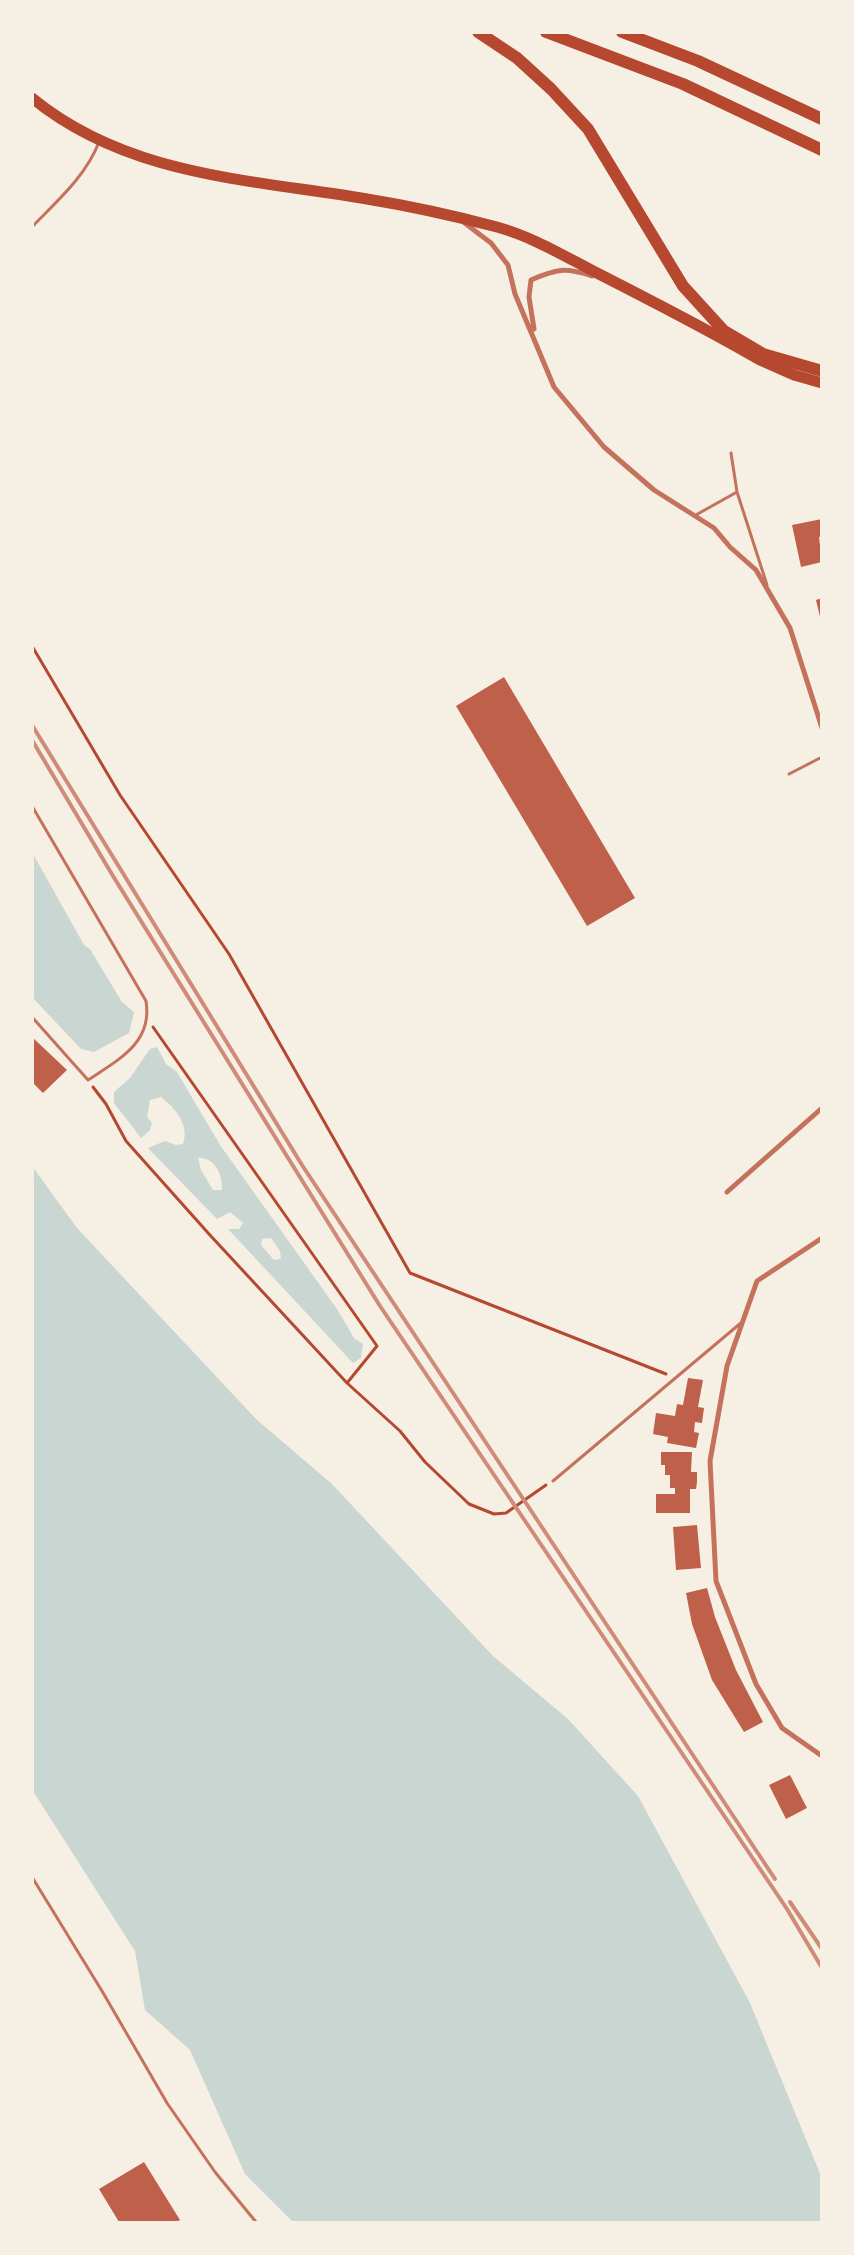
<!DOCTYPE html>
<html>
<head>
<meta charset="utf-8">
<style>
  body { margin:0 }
  #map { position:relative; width:854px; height:2255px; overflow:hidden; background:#f6efe4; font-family:"Work Sans",sans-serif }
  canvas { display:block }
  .frame { position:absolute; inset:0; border:34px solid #f6efe4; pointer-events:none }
</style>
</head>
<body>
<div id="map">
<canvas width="854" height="2255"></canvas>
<div class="frame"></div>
</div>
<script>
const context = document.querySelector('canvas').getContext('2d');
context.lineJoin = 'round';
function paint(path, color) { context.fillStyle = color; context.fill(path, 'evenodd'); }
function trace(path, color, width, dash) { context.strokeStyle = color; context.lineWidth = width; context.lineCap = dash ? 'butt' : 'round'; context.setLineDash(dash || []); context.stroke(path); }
paint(new Path2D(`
  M32,852L84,945L90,949L122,1002L134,1012L129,1033L94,1052L81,1049L33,998Z
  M157,1047L166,1064L177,1072L220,1145L337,1309L354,1338L363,1344L361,1358L353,1363L228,1229H239L243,1223L230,1212L217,1219L148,1148L165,1141L176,1145L183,1144C190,1125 175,1108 161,1097L150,1100L147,1117L152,1123L150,1130L141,1138L114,1103V1092L130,1078L150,1049ZM198,1158C215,1157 223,1175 222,1190H213L201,1170ZM271,1238L280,1251L281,1259L274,1260L261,1245L262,1239Z
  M32,1166L77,1228L257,1420L332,1484L493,1656L568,1719L638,1796L750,2003L821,2176V2222H293L245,2174L190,2050L145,2010L135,1951L33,1791Z`), '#c9d6d2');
paint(new Path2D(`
  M822,519V536L819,537L822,562L801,567L792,525Z
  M822,598V621H821L816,600Z
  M504,677L635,898L587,926L456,706Z
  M32,1037L67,1070L43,1093L32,1082Z
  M688,1378L703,1380L698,1407L704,1408L702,1423L695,1422L694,1432L699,1433L696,1448L667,1443L668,1437L653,1434L656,1413L675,1416L677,1404L683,1405Z
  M661,1452H692L691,1472H697V1482L696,1489H690V1513H656V1494H675V1488H670V1475H665V1465H661Z
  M697,1525L701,1568L676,1570L673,1527Z
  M707,1588L715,1617L736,1670L763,1722L744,1732L712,1680L692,1624L686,1593Z
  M790,1775L807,1808L786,1819L769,1785Z
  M144,2162L180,2220L176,2222H119L99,2189Z`), '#bf614a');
trace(new Path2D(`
  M32,646L120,795L229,954L410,1273L666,1374
  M153,1027L377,1346L347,1383
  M93,1087L106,1104L126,1141L209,1234L347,1383L400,1431L425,1462L469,1504L494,1514L506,1513L546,1485`), '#b5482f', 3);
trace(new Path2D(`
  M32,227C57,201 86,176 99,142
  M731,453L737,492L767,585
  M694,516L737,492
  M789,774L822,757
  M32,806L146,1001C153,1043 118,1060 88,1080L32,1017
  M553,1481L742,1322
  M32,1877L102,1991L167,2103L215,2172L256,2222`), '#c5725c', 3);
trace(new Path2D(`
  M462,221L491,243L508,265L515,294L554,387L604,447L654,490L714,528L730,547L756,570L790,628L822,728
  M534,329L529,297L531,280C556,269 565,267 592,276
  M727,1192L822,1108
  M822,1238L757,1281L727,1366L710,1461L716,1581L756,1684L782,1728L822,1756`), '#c5725c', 5);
trace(new Path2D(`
  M32,98C129,177 250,179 367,199C410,206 455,216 497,227C533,237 564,256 597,273C652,301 707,329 760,360L794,375L822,383`), '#b5482f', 11);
trace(new Path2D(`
  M478,32L517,58L551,89L588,129L683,286L724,331L763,354L822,371
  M546,32L683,84L822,150
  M622,32L698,61L822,119`), '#b5482f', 12);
trace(new Path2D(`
  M32,725L302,1165L775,1879
  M32,740L113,876L380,1306L787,1909L822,1968
  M790,1902L822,1949`), '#cf8b77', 4);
</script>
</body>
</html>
